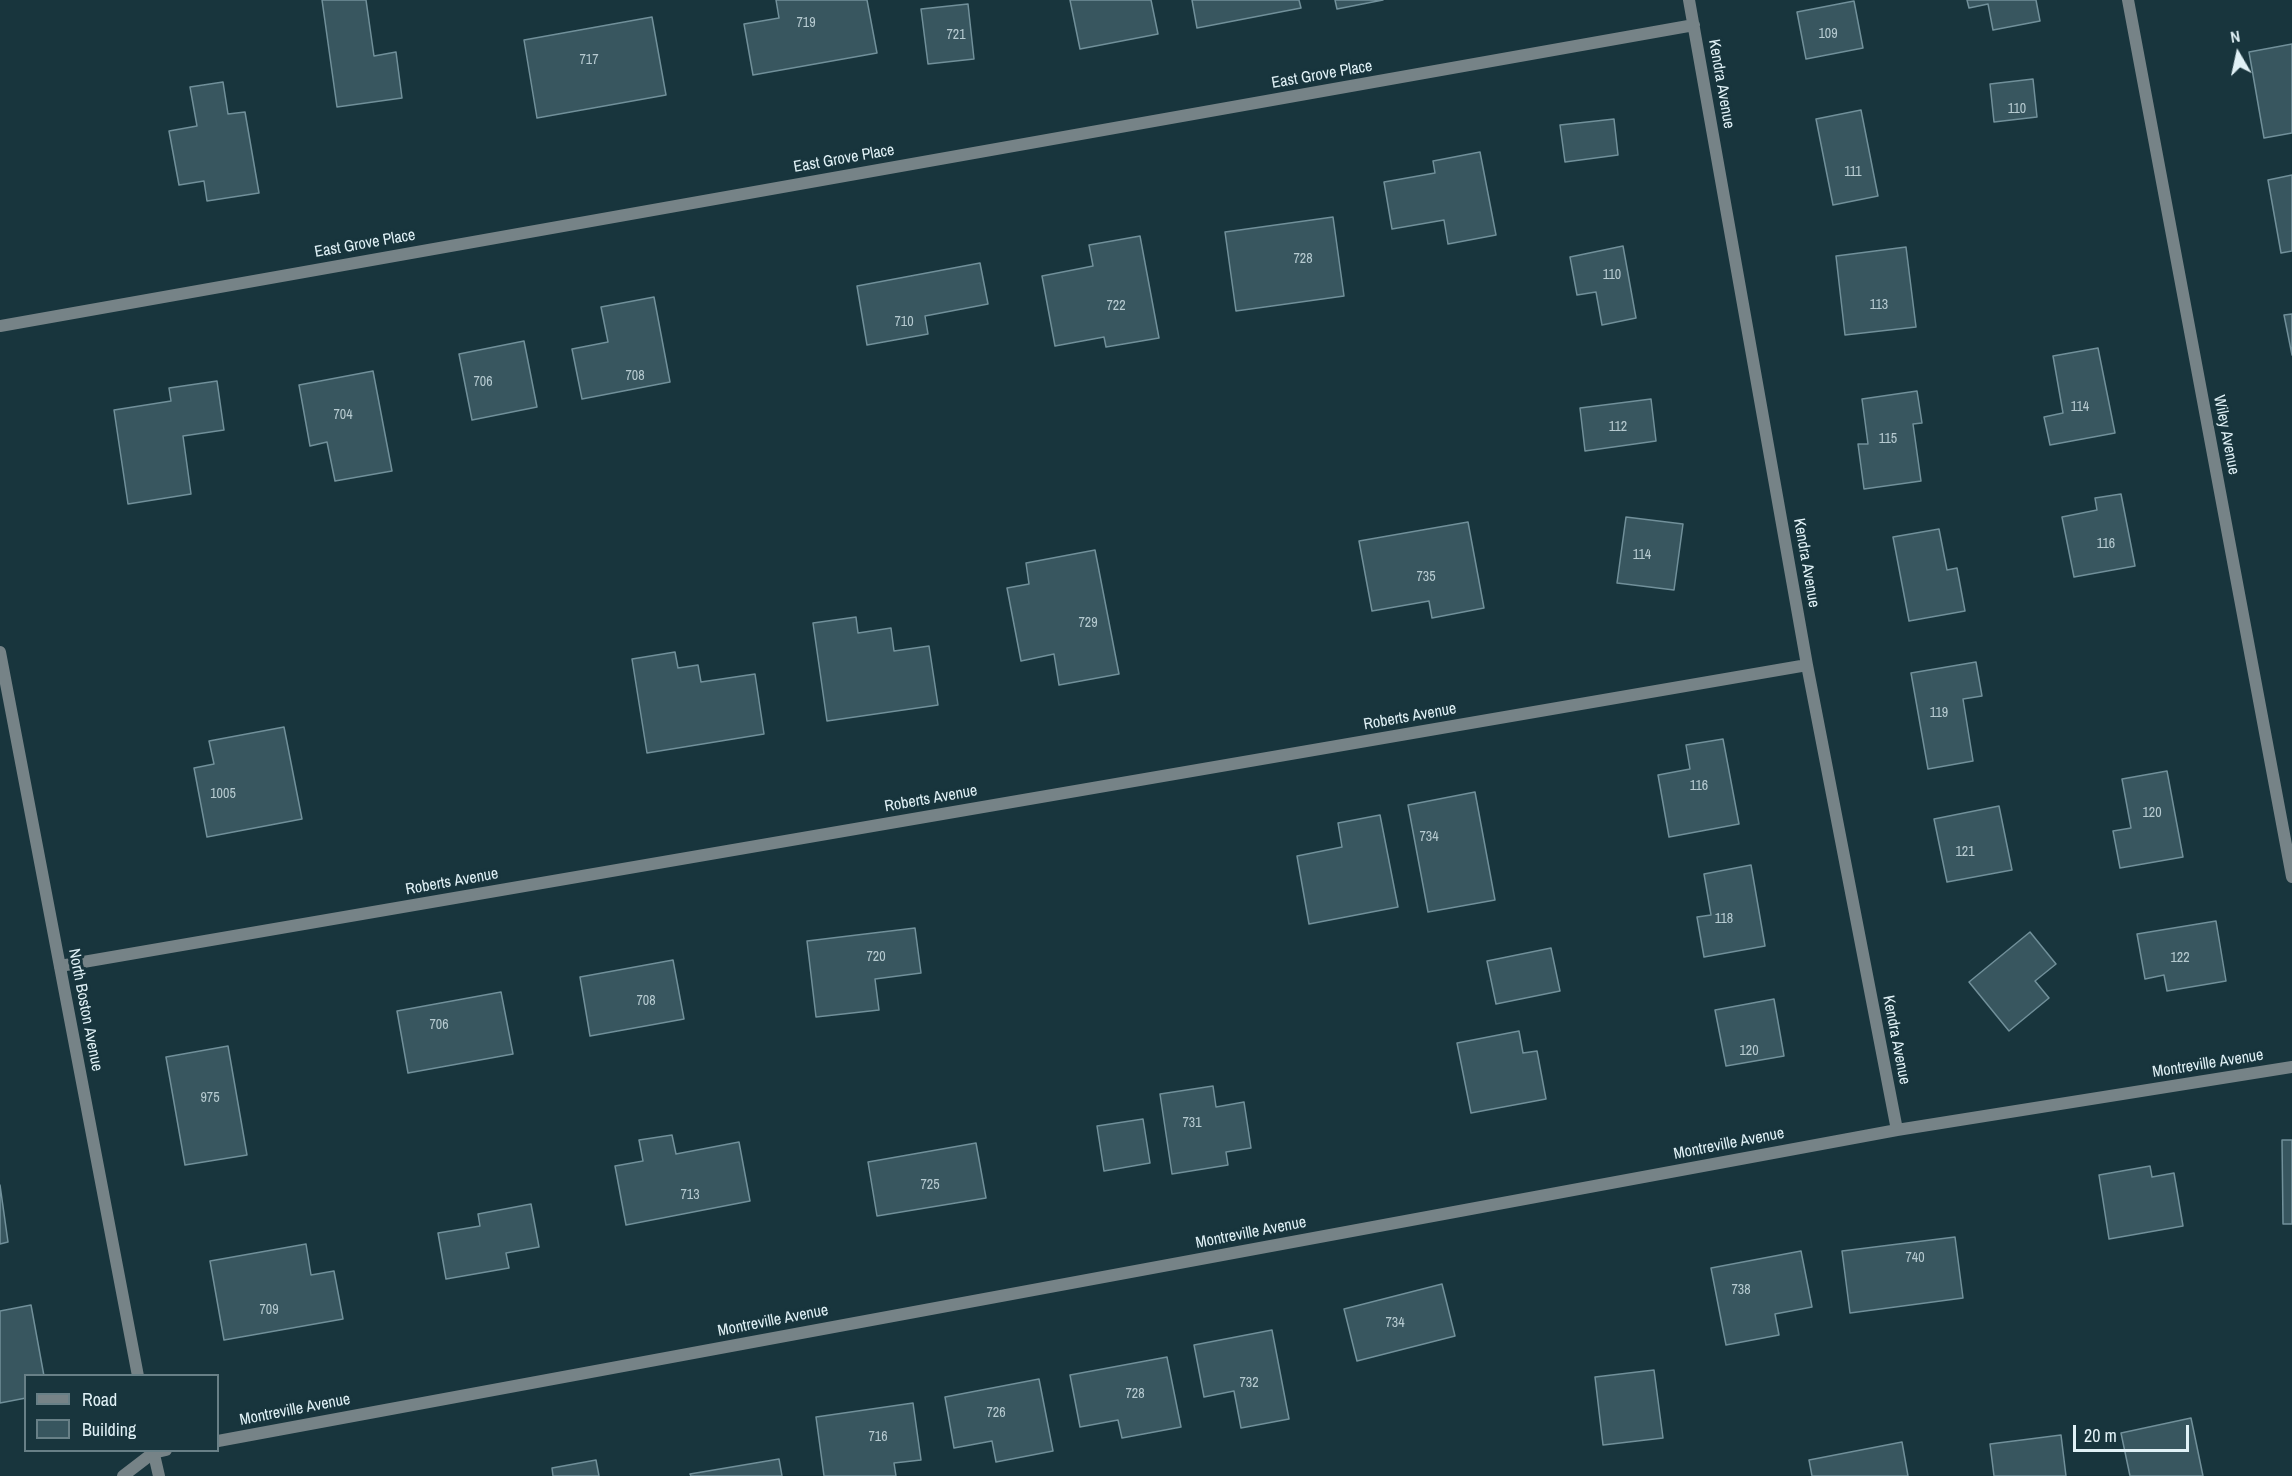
<!DOCTYPE html>
<html>
<head>
<meta charset="utf-8">
<style>
  body { margin:0 }
  #map { position:relative; width:2292px; height:1476px; overflow:hidden; background:#18353d; font-family:"Archivo Narrow",sans-serif }
  canvas { display:block }
  .legend { position:absolute; left:24px; top:1374px; width:195px; height:78px; box-sizing:border-box; background:#18353d; border:2px solid #688087; margin:0; padding:8px 10px; list-style:none; font-size:18px; color:#e0f1f6 }
  .legend li { display:flex; align-items:center; gap:12px; height:30px }
  .legend b { width:30px; border:2px solid #688087 }
  .north { position:absolute; left:2208px; top:24px; width:60px; height:60px; -webkit-text-stroke:4px #18353d; paint-order:stroke; rotate:351deg; font-size:16px; font-weight:700; line-height:24px; text-align:center; color:#e0f1f6 }
  .north::after { content:''; display:block; margin:auto; width:21px; height:27px; background:#e0f1f6; clip-path:polygon(50% 0,100% 100%,50% 72%,0 100%) }
  .scale { position:absolute; left:2073px; top:1425px; width:116px; height:27px; box-sizing:border-box; border:3px solid #e0f1f6; border-top:0; padding-left:8px; font-size:18px; line-height:21px; white-space:nowrap; color:#e0f1f6; -webkit-text-stroke:4px #18353d; paint-order:stroke }
</style>
</head>
<body>
<div id="map">
<canvas width="2292" height="1476"></canvas>
<ul class="legend">
<li><b style="height:8px;background:#768387"></b>Road</li>
<li><b style="height:16px;background:#38565f"></b>Building</li>
</ul>
<div class="north">N</div>
<div class="scale">20 m</div>
</div>
<script>
const context = document.querySelector('canvas').getContext('2d');
context.lineJoin = 'round';
function paint(path, color) { context.fillStyle = color; context.fill(path, 'evenodd'); }
function trace(path, color, width, dash) { context.strokeStyle = color; context.lineWidth = width; context.lineCap = dash ? 'butt' : 'round'; context.setLineDash(dash || []); context.stroke(path); }
function write(font, color, halo, rows, align = 'center') {
  context.font = font + ' "Archivo Narrow",sans-serif'; context.lineWidth = 6; context.setLineDash([]); context.textBaseline = 'middle'; context.strokeStyle = halo; context.fillStyle = color; for (const [text, x, y, turn = 0] of rows) {
    context.save(); context.translate(x, y); context.rotate((+turn || 0) * Math.PI / 180); context.textAlign = isNaN(turn) ? turn : align; if (halo) context.strokeText(text, 0, 0); context.fillText(text, 0, 0); context.restore();
  }
}
const building = new Path2D(`
  M322,0H366L374,56L396,52L402,98L337,107Z
  M776,0H867L877,53L753,75L744,24L779,18Z
  M1070,0H1151L1158,34L1080,49Z
  M1192,0H1299L1301,8L1197,28Z
  M1335,0H1383L1337,9Z
  M1967,0H2036L2040,21L1993,30L1988,4L1969,8Z
  M1854,1L1863,48L1806,59L1797,12Z
  M968,4L974,59L928,64L921,9Z
  M652,17L666,95L537,118L524,40Z
  M2292,44V133L2264,138L2249,52Z
  M2033,79L2037,117L1994,122L1990,84Z
  M223,82L228,114L245,112L259,193L207,201L204,181L179,185L169,131L197,126L190,87Z
  M1861,110L1878,196L1833,205L1816,119Z
  M1614,119L1618,155L1565,162L1560,125Z
  M1480,152L1496,235L1448,244L1444,220L1392,229L1384,182L1435,173L1433,161Z
  M2292,175V251L2281,253L2268,180Z
  M1333,217L1344,296L1236,311L1225,232Z
  M1140,236L1159,338L1106,347L1104,337L1055,346L1042,276L1093,266L1089,245Z
  M1623,246L1636,318L1602,325L1596,292L1577,295L1570,257Z
  M1906,247L1916,327L1845,335L1836,256Z
  M980,263L988,304L925,316L928,334L867,345L857,286Z
  M654,297L670,382L582,399L572,349L608,342L601,307Z
  M2292,314V355L2284,315Z
  M524,341L537,407L472,420L459,354Z
  M2098,348L2115,433L2050,445L2044,417L2063,413L2053,356Z
  M373,371L392,471L335,481L327,442L310,446L299,385Z
  M217,381L224,430L183,436L191,494L128,504L114,410L171,401L169,388Z
  M1917,391L1922,423L1913,424L1921,481L1864,489L1858,444H1868L1862,399Z
  M1651,399L1656,441L1585,451L1580,408Z
  M2121,494L2135,566L2074,577L2062,517L2097,510L2095,498Z
  M1626,517L1683,524L1674,590L1617,583Z
  M1468,522L1484,608L1432,618L1429,601L1372,611L1359,541Z
  M1939,529L1947,570L1957,568L1965,611L1909,621L1893,537Z
  M1095,550L1119,674L1059,685L1054,654L1021,661L1007,588L1029,584L1026,563Z
  M856,617L858,633L891,628L894,651L929,646L938,705L827,721L813,623Z
  M675,652L678,668L698,665L701,682L755,674L764,734L647,753L632,659Z
  M1976,662L1982,696L1963,699L1973,761L1928,769L1911,673Z
  M284,727L302,819L207,837L194,768L214,764L209,741Z
  M1723,739L1739,824L1669,837L1658,775L1690,769L1686,745Z
  M2167,771L2183,857L2120,868L2113,831L2131,828L2122,779Z
  M1475,792L1495,900L1428,912L1408,805Z
  M1999,806L2012,870L1947,882L1934,819Z
  M1380,815L1398,907L1309,924L1297,856L1342,847L1338,823Z
  M1751,865L1765,946L1704,957L1697,917L1711,915L1704,874Z
  M2216,921L2226,981L2167,991L2164,975L2145,979L2137,934Z
  M915,928L921,973L875,979L879,1010L816,1017L807,941Z
  M2030,932L2056,964L2035,981L2049,998L2009,1031L1969,982Z
  M1551,948L1560,991L1496,1004L1487,961Z
  M673,960L684,1019L590,1036L580,977Z
  M501,992L513,1054L408,1073L397,1011Z
  M1774,999L1784,1056L1726,1066L1715,1010Z
  M1519,1031L1523,1053L1537,1051L1546,1099L1471,1113L1457,1043Z
  M228,1046L247,1155L185,1165L166,1057Z
  M1213,1086L1216,1107L1244,1102L1251,1148L1226,1152L1228,1165L1172,1174L1160,1094Z
  M1143,1119L1150,1163L1104,1171L1097,1126Z
  M672,1135L676,1154L739,1142L750,1201L626,1225L615,1166L643,1161L639,1140Z
  M2282,1140H2292V1224H2283Z
  M976,1143L986,1198L877,1216L868,1162Z
  M2150,1166L2152,1177L2174,1173L2183,1226L2109,1239L2099,1175Z
  M0,1185L8,1242L0,1244Z
  M531,1204L539,1247L506,1253L509,1268L446,1279L438,1233L480,1226L478,1214Z
  M1955,1237L1963,1298L1850,1313L1842,1251Z
  M306,1244L311,1275L334,1271L343,1319L224,1340L210,1261Z
  M1801,1251L1812,1307L1775,1314L1779,1335L1726,1345L1711,1268Z
  M1442,1284L1455,1336L1357,1361L1344,1309Z
  M31,1305L44,1376H26V1398L0,1403V1311Z
  M1272,1330L1289,1419L1241,1428L1234,1391L1204,1397L1194,1345Z
  M1167,1357L1181,1427L1122,1438L1118,1420L1080,1427L1070,1375Z
  M1654,1370L1663,1438L1603,1445L1595,1377Z
  M1039,1379L1053,1451L996,1462L992,1441L954,1448L945,1397Z
  M913,1403L921,1460L894,1463L896,1476H824L816,1417Z
  M2191,1418L2203,1476H2130L2121,1433Z
  M2061,1435L2066,1476H1994L1990,1444Z
  M1902,1442L1908,1476H1812L1809,1460Z
  M779,1459L782,1476H691L690,1474Z
  M596,1460L599,1476H553L552,1468Z`);
paint(building, '#38565f');
trace(building, '#71909a', 1.5);
trace(new Path2D(`
  M1689,0L1807,665L1897,1130
  M2128,0L2292,877
  M0,326L1694,25
  M60,966L1807,665
  M218,1441L1897,1130L2292,1067
  M123,1476L153,1453L166,1450`), '#768387', 12);
trace(new Path2D(`
  M0,652L138,1376
  M153,1450L159,1476`), '#768387', 12);
write('14px', '#b6cad0', null, [
  ["719",806,23],
  ["109",1828,34],
  ["721",956,35],
  ["717",589,60],
  ["110",2017,109],
  ["111",1853,172],
  ["728",1303,259],
  ["110",1612,275],
  ["113",1879,305],
  ["722",1116,306],
  ["710",904,322],
  ["708",635,376],
  ["706",483,382],
  ["114",2080,407],
  ["704",343,415],
  ["112",1618,427],
  ["115",1888,439],
  ["116",2106,544],
  ["114",1642,555],
  ["735",1426,577],
  ["729",1088,623],
  ["119",1939,713],
  ["116",1699,786],
  ["1005",223,794],
  ["120",2152,813],
  ["734",1429,837],
  ["121",1965,852],
  ["118",1724,919],
  ["720",876,957],
  ["122",2180,958],
  ["708",646,1001],
  ["706",439,1025],
  ["120",1749,1051],
  ["975",210,1098],
  ["731",1192,1123],
  ["725",930,1185],
  ["713",690,1195],
  ["740",1915,1258],
  ["738",1741,1290],
  ["709",269,1310],
  ["734",1395,1323],
  ["732",1249,1383],
  ["728",1135,1394],
  ["726",996,1413],
  ["716",878,1437]
]);
write('16px', '#e0f1f6', '#18353d', [
  ["East Grove Place",1322,75,-10],
  ["Kendra Avenue",1721,84,80],
  ["East Grove Place",844,159,-10],
  ["East Grove Place",365,244,-10],
  ["Wiley Avenue",2226,435,79],
  ["Kendra Avenue",1806,563,80],
  ["Roberts Avenue",1410,717,-10],
  ["Roberts Avenue",931,799,-10],
  ["Roberts Avenue",452,882,-10],
  ["North Boston Avenue",85,1010,79],
  ["Kendra Avenue",1896,1040,79],
  ["Montreville Avenue",2208,1064,-9],
  ["Montreville Avenue",1729,1144,-11],
  ["Montreville Avenue",1251,1233,-11],
  ["Montreville Avenue",773,1321,-11],
  ["Montreville Avenue",295,1410,-11]
]);
</script>
</body>
</html>
